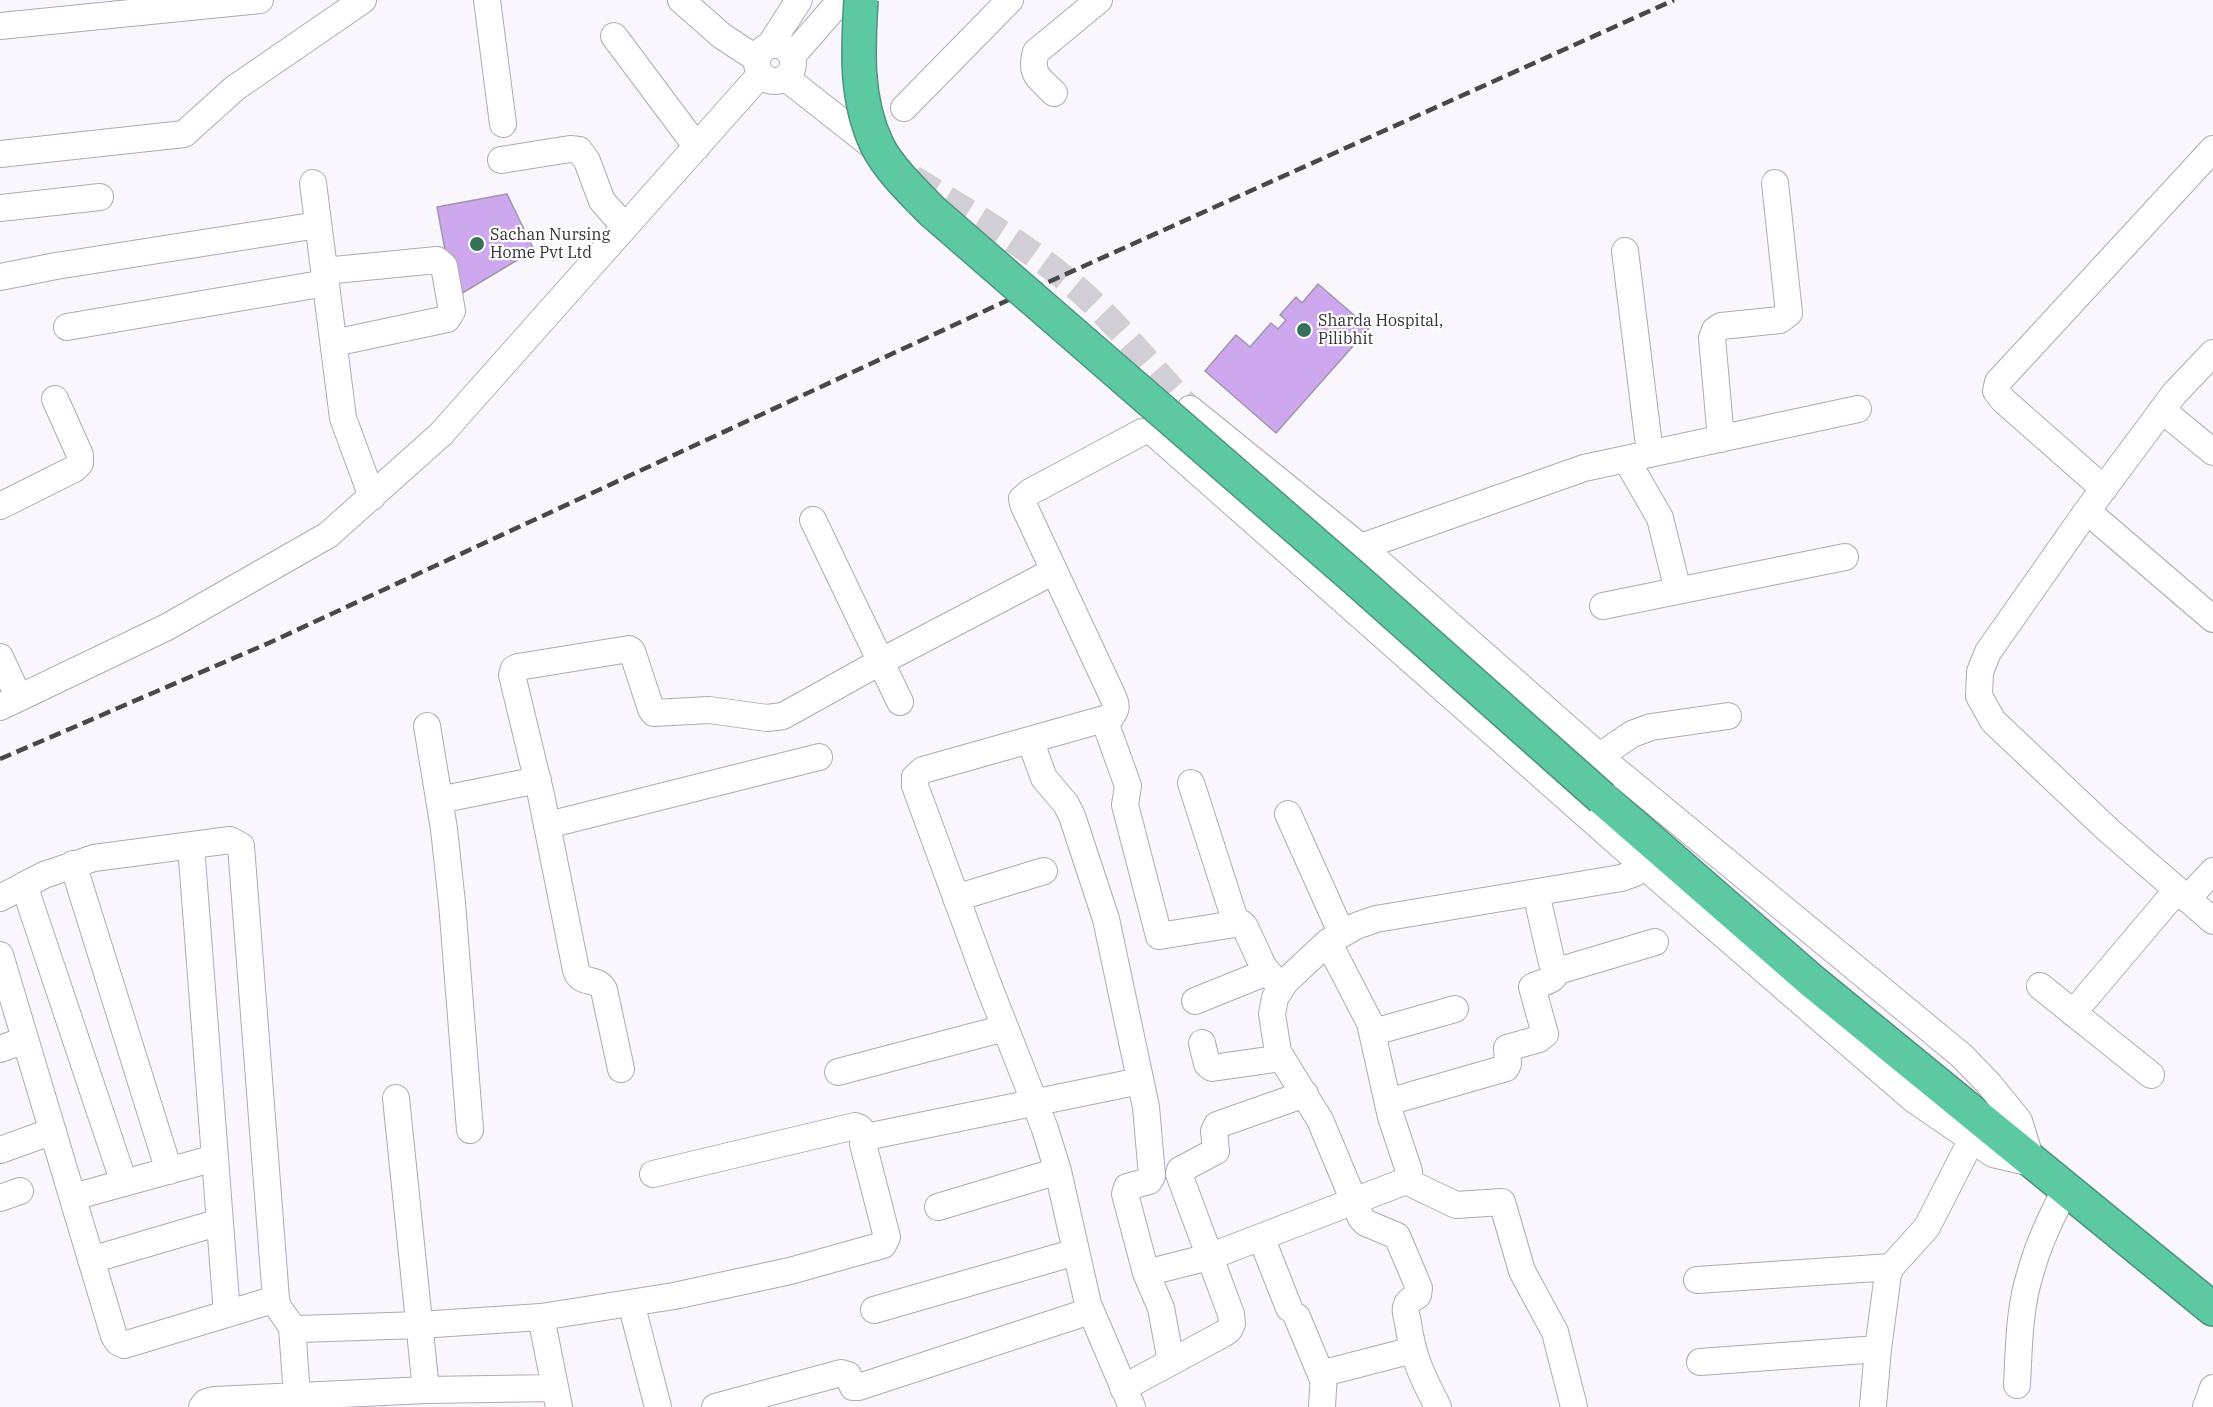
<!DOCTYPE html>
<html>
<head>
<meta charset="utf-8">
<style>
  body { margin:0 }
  canvas { display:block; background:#f9f6fd }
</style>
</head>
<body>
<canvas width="2213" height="1407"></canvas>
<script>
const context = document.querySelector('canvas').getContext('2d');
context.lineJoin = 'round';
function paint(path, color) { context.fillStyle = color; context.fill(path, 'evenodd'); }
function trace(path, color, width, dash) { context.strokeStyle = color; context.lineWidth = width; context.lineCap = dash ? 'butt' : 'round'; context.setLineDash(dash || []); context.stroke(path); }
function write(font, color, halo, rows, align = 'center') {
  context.font = font + ' "IBM Plex Serif",serif'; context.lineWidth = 4.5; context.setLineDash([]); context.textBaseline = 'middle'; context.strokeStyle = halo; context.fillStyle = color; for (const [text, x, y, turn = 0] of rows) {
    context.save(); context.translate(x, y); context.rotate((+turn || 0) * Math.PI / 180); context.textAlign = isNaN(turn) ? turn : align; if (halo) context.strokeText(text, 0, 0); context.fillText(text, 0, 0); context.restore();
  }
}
const building = new Path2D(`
  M507,194L534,250L454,298L437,207Z
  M1318,284L1369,328L1276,433L1205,371L1236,335L1250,347L1271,323L1278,329L1286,320L1280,315L1296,297L1302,303Z`);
paint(building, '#cea8ee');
trace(building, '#9f97a7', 1.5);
trace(new Path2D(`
  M913,178C974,216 1039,252 1091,301C1126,335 1157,373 1190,409`), '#d1ced5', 26, [26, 13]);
const minor = new Path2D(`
  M487,0L503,124
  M681,0L722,36L757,59
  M0,26L260,0
  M614,36L697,147
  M757 63a18 18 0 1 1 36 0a18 18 0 1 1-36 0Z
  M770,45L799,0
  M792,56L841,0
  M786,78L880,152
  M1054,93C1040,79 1029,74 1036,52L1099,0
  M904,108L1010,0
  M0,154L184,134L235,88L363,0
  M501,160L570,149L579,150L587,161L602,201L625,227
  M313,183L343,418L372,497
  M0,208L100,197
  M1625,251L1650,454
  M324,271L437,260L444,266L452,311L447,319L334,343
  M0,277L56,266L318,225
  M67,327L326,283
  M2213,353L2174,394L2087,511L1988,652L1980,672L1979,696L1993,721L2107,829L2213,921
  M1190,409L1373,557L1606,762L1962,1056L1989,1084L2019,1121L2032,1163
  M2162,410L2213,452
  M1721,439L1712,338L1715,330L1721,326L1780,320L1789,313L1775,183
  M1626,459L1660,518L1678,591
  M2104,489L2003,400L1996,391L1998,382L2213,149
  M0,506L74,469L80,463V455L55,399
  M2087,511L2213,619
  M813,520L900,702
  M1361,547L1584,468L1858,409
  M1603,606L1845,557
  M0,657L19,698
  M0,707L167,627L328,535L441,434L760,75
  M1104,719L1128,786L1125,805L1159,936L1241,923L1245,927L1263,966L1281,988
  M427,726L444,829L452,903L470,1130
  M1030,740L1044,778L1066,804L1072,816L1106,919L1146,1107L1152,1176L1149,1181L1127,1187L1125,1194L1146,1273L1161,1308L1171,1362
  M1600,756L1632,734L1651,727L1728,716
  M1191,783L1236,923
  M439,800L538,780
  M1288,814L1341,932
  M548,825L819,757
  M191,846L227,1314
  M73,864L169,1171
  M24,885L124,1183
  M1536,893L1552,963L1556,968L1561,970L1655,942
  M0,898L44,875L94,858L230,840L241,846L276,1299L278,1307L292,1327L300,1329L419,1325L541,1317L674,1296L790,1271L883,1245L887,1237L863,1144L866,1137L1140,1081
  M956,898L1044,871
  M2187,899L2213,871
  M0,955L114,1336L118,1342L124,1345L276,1299
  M2040,986L2151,1075
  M1195,1001L1267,972
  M2073,1013L2177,890
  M1374,1032L1455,1009
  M1202,1043L1207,1064L1212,1068L1282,1058
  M0,1049L25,1040
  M621,1069L604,990C597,976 581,986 576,970L541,795L512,675L514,669L518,667L629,649L632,651L651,709L654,713L709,710L767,718L783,716L880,662L1054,571
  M838,1072L1005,1028
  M396,1098L426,1390
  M1388,1102L1506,1068L1508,1064L1507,1048L1539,1039L1545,1034L1532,987C1543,981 1554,983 1558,969
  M0,1150L53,1131
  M653,1174L855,1126L860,1128L866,1137
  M1406,1181L1456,1205L1502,1202L1522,1271L1555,1332L1574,1407
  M73,1197L215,1158
  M0,1198L20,1191
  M938,1207L1058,1171
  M1261,1237L1289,1308
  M91,1260L220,1222
  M1146,1273L1209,1257L1406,1181L1409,1177V1171L1391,1117L1370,1023L1328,942
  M1697,1280L1891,1267
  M631,1303L658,1407
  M874,1310L1076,1252
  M541,1317L559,1407
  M1297,1317L1322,1377
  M292,1327L297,1396
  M1700,1362L1878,1349
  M2017,1385C2019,1347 2019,1307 2031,1271C2039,1242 2052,1216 2065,1190
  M1123,1388L1223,1334L1229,1330L1232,1324L1231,1314L1179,1174L1180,1170L1216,1151L1214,1131L1217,1125L1305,1094
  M1873,1406L1878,1349L1888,1274L1891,1267L1927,1227L1972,1139
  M202,1407L206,1402L214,1400L426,1390L555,1388
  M715,1407L841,1373L848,1375L853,1387H859L1090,1311
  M1132,1407L1088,1304L1058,1171L1045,1129L988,984L915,786V777L923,770L1111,717C1116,710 1117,707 1114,699L1023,504L1022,499L1030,492L1142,432L1149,431L1156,435L1644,866L1913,1099L1993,1154L2032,1163
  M1322,1407L1324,1373L1413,1350
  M1438,1407C1422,1376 1413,1358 1408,1323C1407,1317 1404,1310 1407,1304C1409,1300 1414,1298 1418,1295L1419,1288L1397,1236L1366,1223L1361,1218L1320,1120L1278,1052L1272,1014L1275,998L1285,982L1328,942L1356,926L1376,919L1621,878L1635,873L1644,866
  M2206,1407L2213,1388`);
const highway = new Path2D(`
  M1602,798L1813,982L2213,1309`);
trace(minor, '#b0a8b8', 28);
trace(highway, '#4d937c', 36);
trace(minor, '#fff', 26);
trace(highway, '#5cc9a3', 33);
trace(new Path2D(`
  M0,759L271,642L993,307L1674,0`), '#49464d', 4.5, [12, 6]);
const highwayBridge = new Path2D(`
  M861,0C858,49 855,99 877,145C888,168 915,194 933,212L1351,575L1602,798`);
trace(highwayBridge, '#4d937c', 36, []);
trace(highwayBridge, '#5cc9a3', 33);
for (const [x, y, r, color] of [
  [477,244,8,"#35715b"],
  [1304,330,8,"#35715b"]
]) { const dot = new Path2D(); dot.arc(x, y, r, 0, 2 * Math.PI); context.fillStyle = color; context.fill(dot); trace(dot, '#fff', 2); }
write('16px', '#322f35', '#fff', [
  ["Sachan Nursing",490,235],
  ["Home Pvt Ltd",490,253],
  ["Sharda Hospital,",1318,321],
  ["Pilibhit",1318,339]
], 'left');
</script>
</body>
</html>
